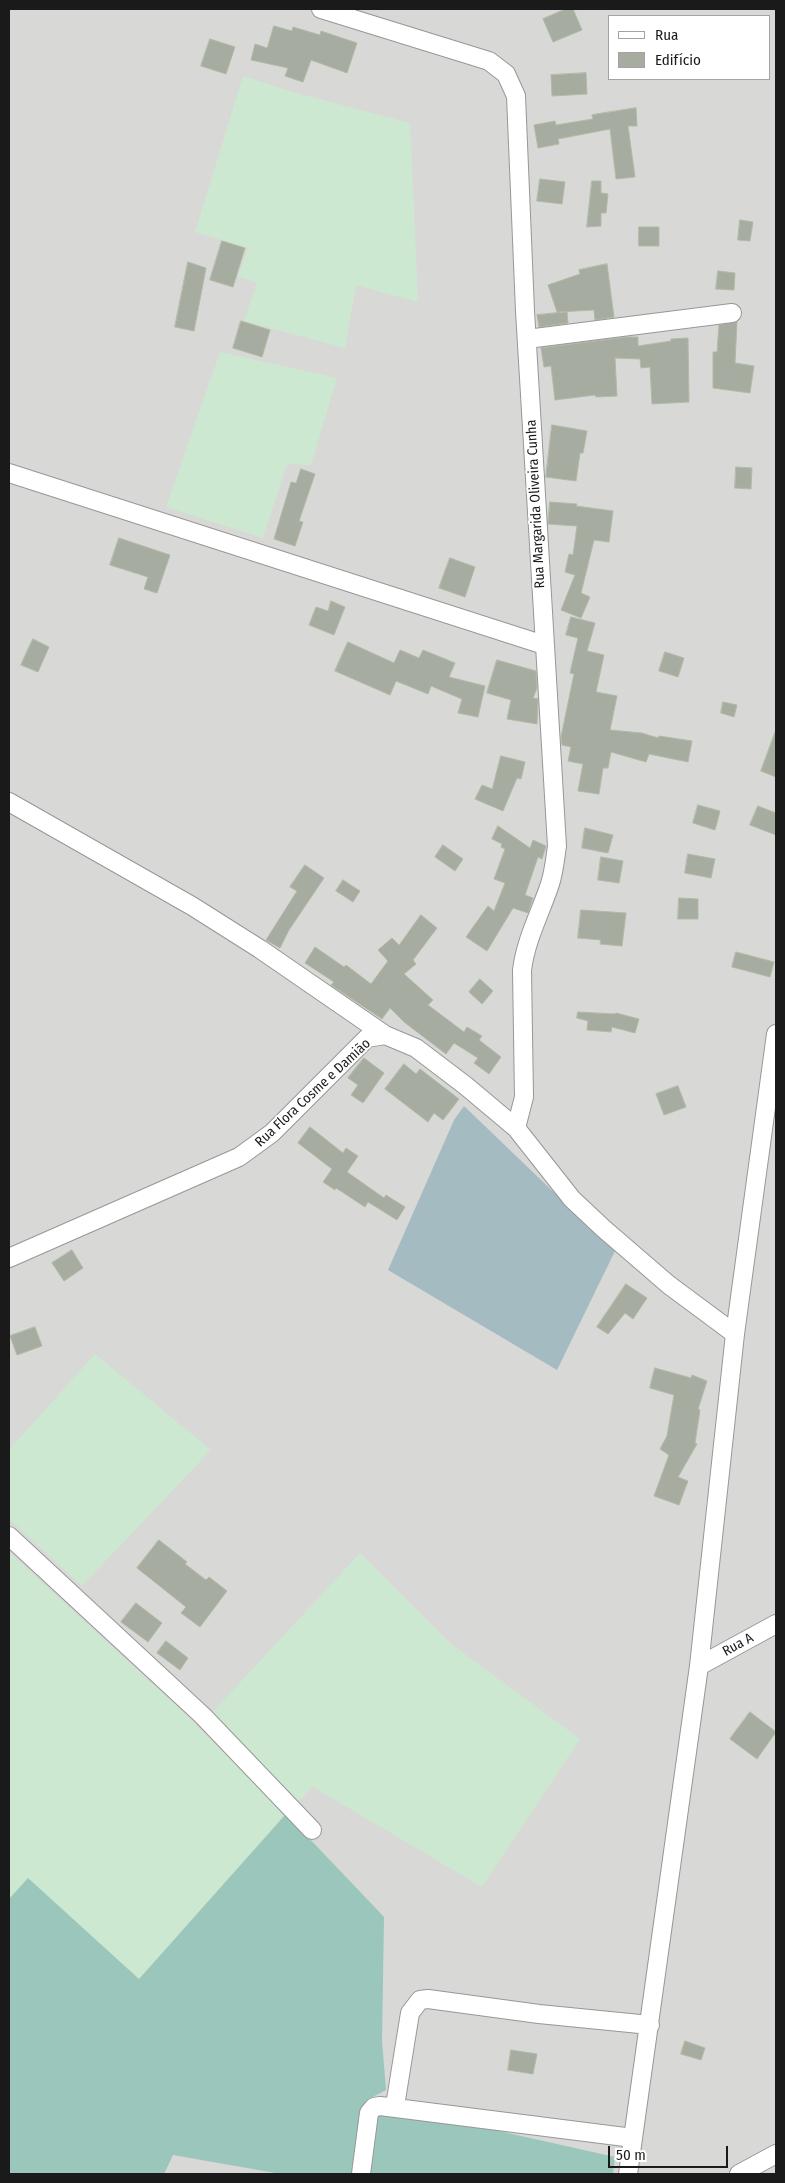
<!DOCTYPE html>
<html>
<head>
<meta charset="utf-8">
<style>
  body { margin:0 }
  #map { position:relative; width:785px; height:2183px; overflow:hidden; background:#e4ebe1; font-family:"Fira Sans Condensed",sans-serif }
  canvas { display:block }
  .frame { position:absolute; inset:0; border:10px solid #1a1a1a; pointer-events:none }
  .legend { position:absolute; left:608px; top:15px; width:162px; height:65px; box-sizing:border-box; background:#fff; border:1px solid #a3a3a3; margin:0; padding:6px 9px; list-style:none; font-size:15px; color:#1a1a1a }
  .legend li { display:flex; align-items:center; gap:10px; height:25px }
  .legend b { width:25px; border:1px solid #a3a3a3 }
  .scale { position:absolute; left:608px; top:2146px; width:120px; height:22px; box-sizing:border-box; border:2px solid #1a1a1a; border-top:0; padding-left:6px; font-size:15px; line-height:18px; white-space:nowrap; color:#1a1a1a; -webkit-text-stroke:4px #fff; paint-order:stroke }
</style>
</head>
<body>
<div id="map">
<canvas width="785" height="2183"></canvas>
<div class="frame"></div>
<ul class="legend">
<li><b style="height:6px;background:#fff"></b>Rua</li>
<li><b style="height:14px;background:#a7aca0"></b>Edifício</li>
</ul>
<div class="scale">50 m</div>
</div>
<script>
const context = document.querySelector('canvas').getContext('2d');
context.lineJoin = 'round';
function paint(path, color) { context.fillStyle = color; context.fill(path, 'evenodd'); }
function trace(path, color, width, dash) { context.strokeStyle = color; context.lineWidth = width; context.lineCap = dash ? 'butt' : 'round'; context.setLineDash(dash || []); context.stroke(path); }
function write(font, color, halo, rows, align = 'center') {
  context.font = font + ' "Fira Sans Condensed",sans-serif'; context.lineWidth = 4; context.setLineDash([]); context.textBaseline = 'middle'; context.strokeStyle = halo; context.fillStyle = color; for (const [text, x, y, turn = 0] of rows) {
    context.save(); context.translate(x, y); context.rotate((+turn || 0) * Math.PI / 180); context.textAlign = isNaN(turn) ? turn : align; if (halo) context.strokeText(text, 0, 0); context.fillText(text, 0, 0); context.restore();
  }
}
paint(new Path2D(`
  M9,9H776V2174H9ZM609,16H769V79H609Z`), '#d8d8d7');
paint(new Path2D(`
  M243,76L296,93L410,123L418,302L356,285L345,348L244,321L257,282L238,277L248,248L195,232Z
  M220,352L337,378L311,465L287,464L263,538L166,507Z
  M95,1354L211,1450L82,1586L9,1519V1450Z
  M9,1552L181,1710L286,1814L139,1980L28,1879L9,1899Z
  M360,1553L450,1643L580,1739L482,1887L313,1787L294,1806L208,1717Z`), '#cde8d1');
paint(new Path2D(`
  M286,1814L384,1917L382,2041L386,2090L365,2101L615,2157L613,2174H281L173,2155L164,2174H9V1899L28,1878L139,1979Z`), '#9ac6bc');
paint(new Path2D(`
  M464,1106L615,1251L557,1370L388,1270L454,1120Z`), '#a4bbc1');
const building = new Path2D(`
  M566,9H573L582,30L553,42L543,19Z
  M274,26L292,31L293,27L320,35L321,31L357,43L347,73L311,60L303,82L285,76L288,68L251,60L255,44L267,48Z
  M210,39L235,47L226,74L201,66Z
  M586,73L587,94L552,96L551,75Z
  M636,108L637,126H628L635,177L616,179L610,129L558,139L559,144L538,148L534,125L555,121L556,125L593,119L592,115Z
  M540,179L565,182L562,204L537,201Z
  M592,181H601V193L608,194L606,213H601V226L587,227Z
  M740,220L753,222L750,241L738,240Z
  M639,227H659V246H639Z
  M222,241L245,248L233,287L210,280Z
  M188,262L206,268L194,331L175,327Z
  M607,264L614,317L595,320L594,310L557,312L548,285L580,274L579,270Z
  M718,271L735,273L734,290L716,289Z
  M567,312L568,323L539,327L537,315Z
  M241,321L270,330L262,357L233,348Z
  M737,322L735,363L754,366L750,393L713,388V352H717L719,325Z
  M627,337H638V346L671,341V339L688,338L689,402L652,404L650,367L641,368L640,359L615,358L617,396L596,397L595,395L555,400L551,366L544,367L541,348Z
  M552,425L587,431L583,453H580L576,481L546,477Z
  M736,467L752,468L751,489L735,488Z
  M301,469L315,474L299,521L303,522L295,546L274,539L291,482L296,483Z
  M550,502L577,504L576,506L613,511L609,542L594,540L581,593L590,597L581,618L561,610L575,575L565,572L569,554L573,555L577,526L548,524Z
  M119,538L170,555L157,593L144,589L148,577L110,565Z
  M450,558L475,567L465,597L439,588Z
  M331,601L345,607L334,635L309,625L316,607L328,611Z
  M571,617L595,623L587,651L604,655L596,692L617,696L610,730L642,733L658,738L659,736L692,741L688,762L649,754L646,762L611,752L608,768H603L599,794L578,791L583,764L568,761L571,747L562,745L561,737L574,674L570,673L578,638L566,635Z
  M33,639L49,647L38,672L21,665Z
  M348,642L394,663L400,650L419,658L423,650L455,663L449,677L485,686L478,717L458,713L462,699L431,686L428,694L396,681L390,695L335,671Z
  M665,652L684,658L678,677L659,671Z
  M497,660L536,671L537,688L533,698L538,699L537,724L507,719L511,700L487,693Z
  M723,702L737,705L734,717L721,713Z
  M775,733L776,734V777L761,771Z
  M501,756L525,762L521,779L517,778L503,811L475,799L482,785L492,789Z
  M698,805L720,811L715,830L693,823Z
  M758,806L776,813V835L750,825Z
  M498,826L530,848L533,840L546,846L542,859L538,857L525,895L533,898L528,913L513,908L487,951L466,937L488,906L494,911L505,883L494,879L505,849L501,847L502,844L492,839Z
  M585,828L613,835L608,853L582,848Z
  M443,845L463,859L455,871L435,857Z
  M688,854L715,859L711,878L685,873Z
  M601,857L623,861L619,883L598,880Z
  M305,865L324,878L289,930L280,948L266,940L297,891L290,887Z
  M343,880L360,891L353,902L336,891Z
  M679,898L698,899V919H678Z
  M581,910L626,913L622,946L600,944L601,940L578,938Z
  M421,915L437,928L413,960L416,964L404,974L433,1000L428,1005L464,1032L467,1027L482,1036L479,1040L501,1057L489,1074L474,1063L478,1058L454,1043L446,1054L404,1022L390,1008L382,1019L331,985L334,982L305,963L315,947L344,967L346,965L371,984L388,961L378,950L392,938L399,945Z
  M736,952L774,962L770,977L732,967Z
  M480,979L493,991L482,1004L469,992Z
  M578,1012L615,1014L616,1013L639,1019L635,1033L612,1027L611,1032L587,1030L588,1021L577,1018Z
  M364,1058L384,1073L363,1103L351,1095L358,1085L348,1078Z
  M404,1064L416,1074L420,1069L459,1099L443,1120L434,1113L428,1122L385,1089Z
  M678,1086L686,1107L664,1115L656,1094Z
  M310,1127L343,1153L346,1148L358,1156L347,1172L384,1198L386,1195L405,1207L397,1220L368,1202L365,1207L336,1188L335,1190L323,1182L332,1169L298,1143Z
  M72,1250L83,1268L64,1281L52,1263Z
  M626,1284L647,1298L633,1319L625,1313L608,1334L597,1327Z
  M35,1327L42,1346L17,1355L10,1336Z
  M655,1368L691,1378L692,1375L707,1381L698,1409L700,1410L695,1443L697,1444L678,1477L688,1481L679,1505L654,1496L669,1455L660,1449L667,1436L674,1395L650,1388Z
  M159,1540L187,1562L185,1564L206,1580L209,1577L227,1591L200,1627L181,1613L186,1607L137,1568Z
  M136,1603L162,1623L148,1642L121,1622Z
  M166,1641L188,1658L180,1670L157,1653Z
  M750,1712L776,1732L757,1759L730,1739Z
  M685,2041L705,2048L701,2060L681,2054Z
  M511,2050L537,2054L533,2074L508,2070Z`);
paint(building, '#a7aca0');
trace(building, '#b0bba5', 1);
const minor = new Path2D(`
  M321,9L489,61L506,74L516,96L525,311L557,846C555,859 554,872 550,884C540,914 526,939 522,970L524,1097L516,1128
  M527,339L732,313
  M9,473L544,645
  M9,802L192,906L260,949L385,1035
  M9,1258L239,1157L272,1133L367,1038L385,1035L416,1048L466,1086L516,1128L572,1199L604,1229L669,1285L735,1334
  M9,1536L203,1716L312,1830
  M699,1666L776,1624
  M395,2106L410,2013L420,2000L428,1999L539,2014L650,2025
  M361,2174L369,2113L374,2107L380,2106L633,2138
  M628,2174L699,1666L735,1334L776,1034
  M739,2174L776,2154`);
trace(minor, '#979797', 20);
trace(minor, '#fff', 18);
write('14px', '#1a1a1a', '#fff', [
  ["Rua Margarida Oliveira Cunha",536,504,-93],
  ["Rua Flora Cosme e Damião",313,1093,-43],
  ["Rua A",738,1645,-29]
]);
</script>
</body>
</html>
